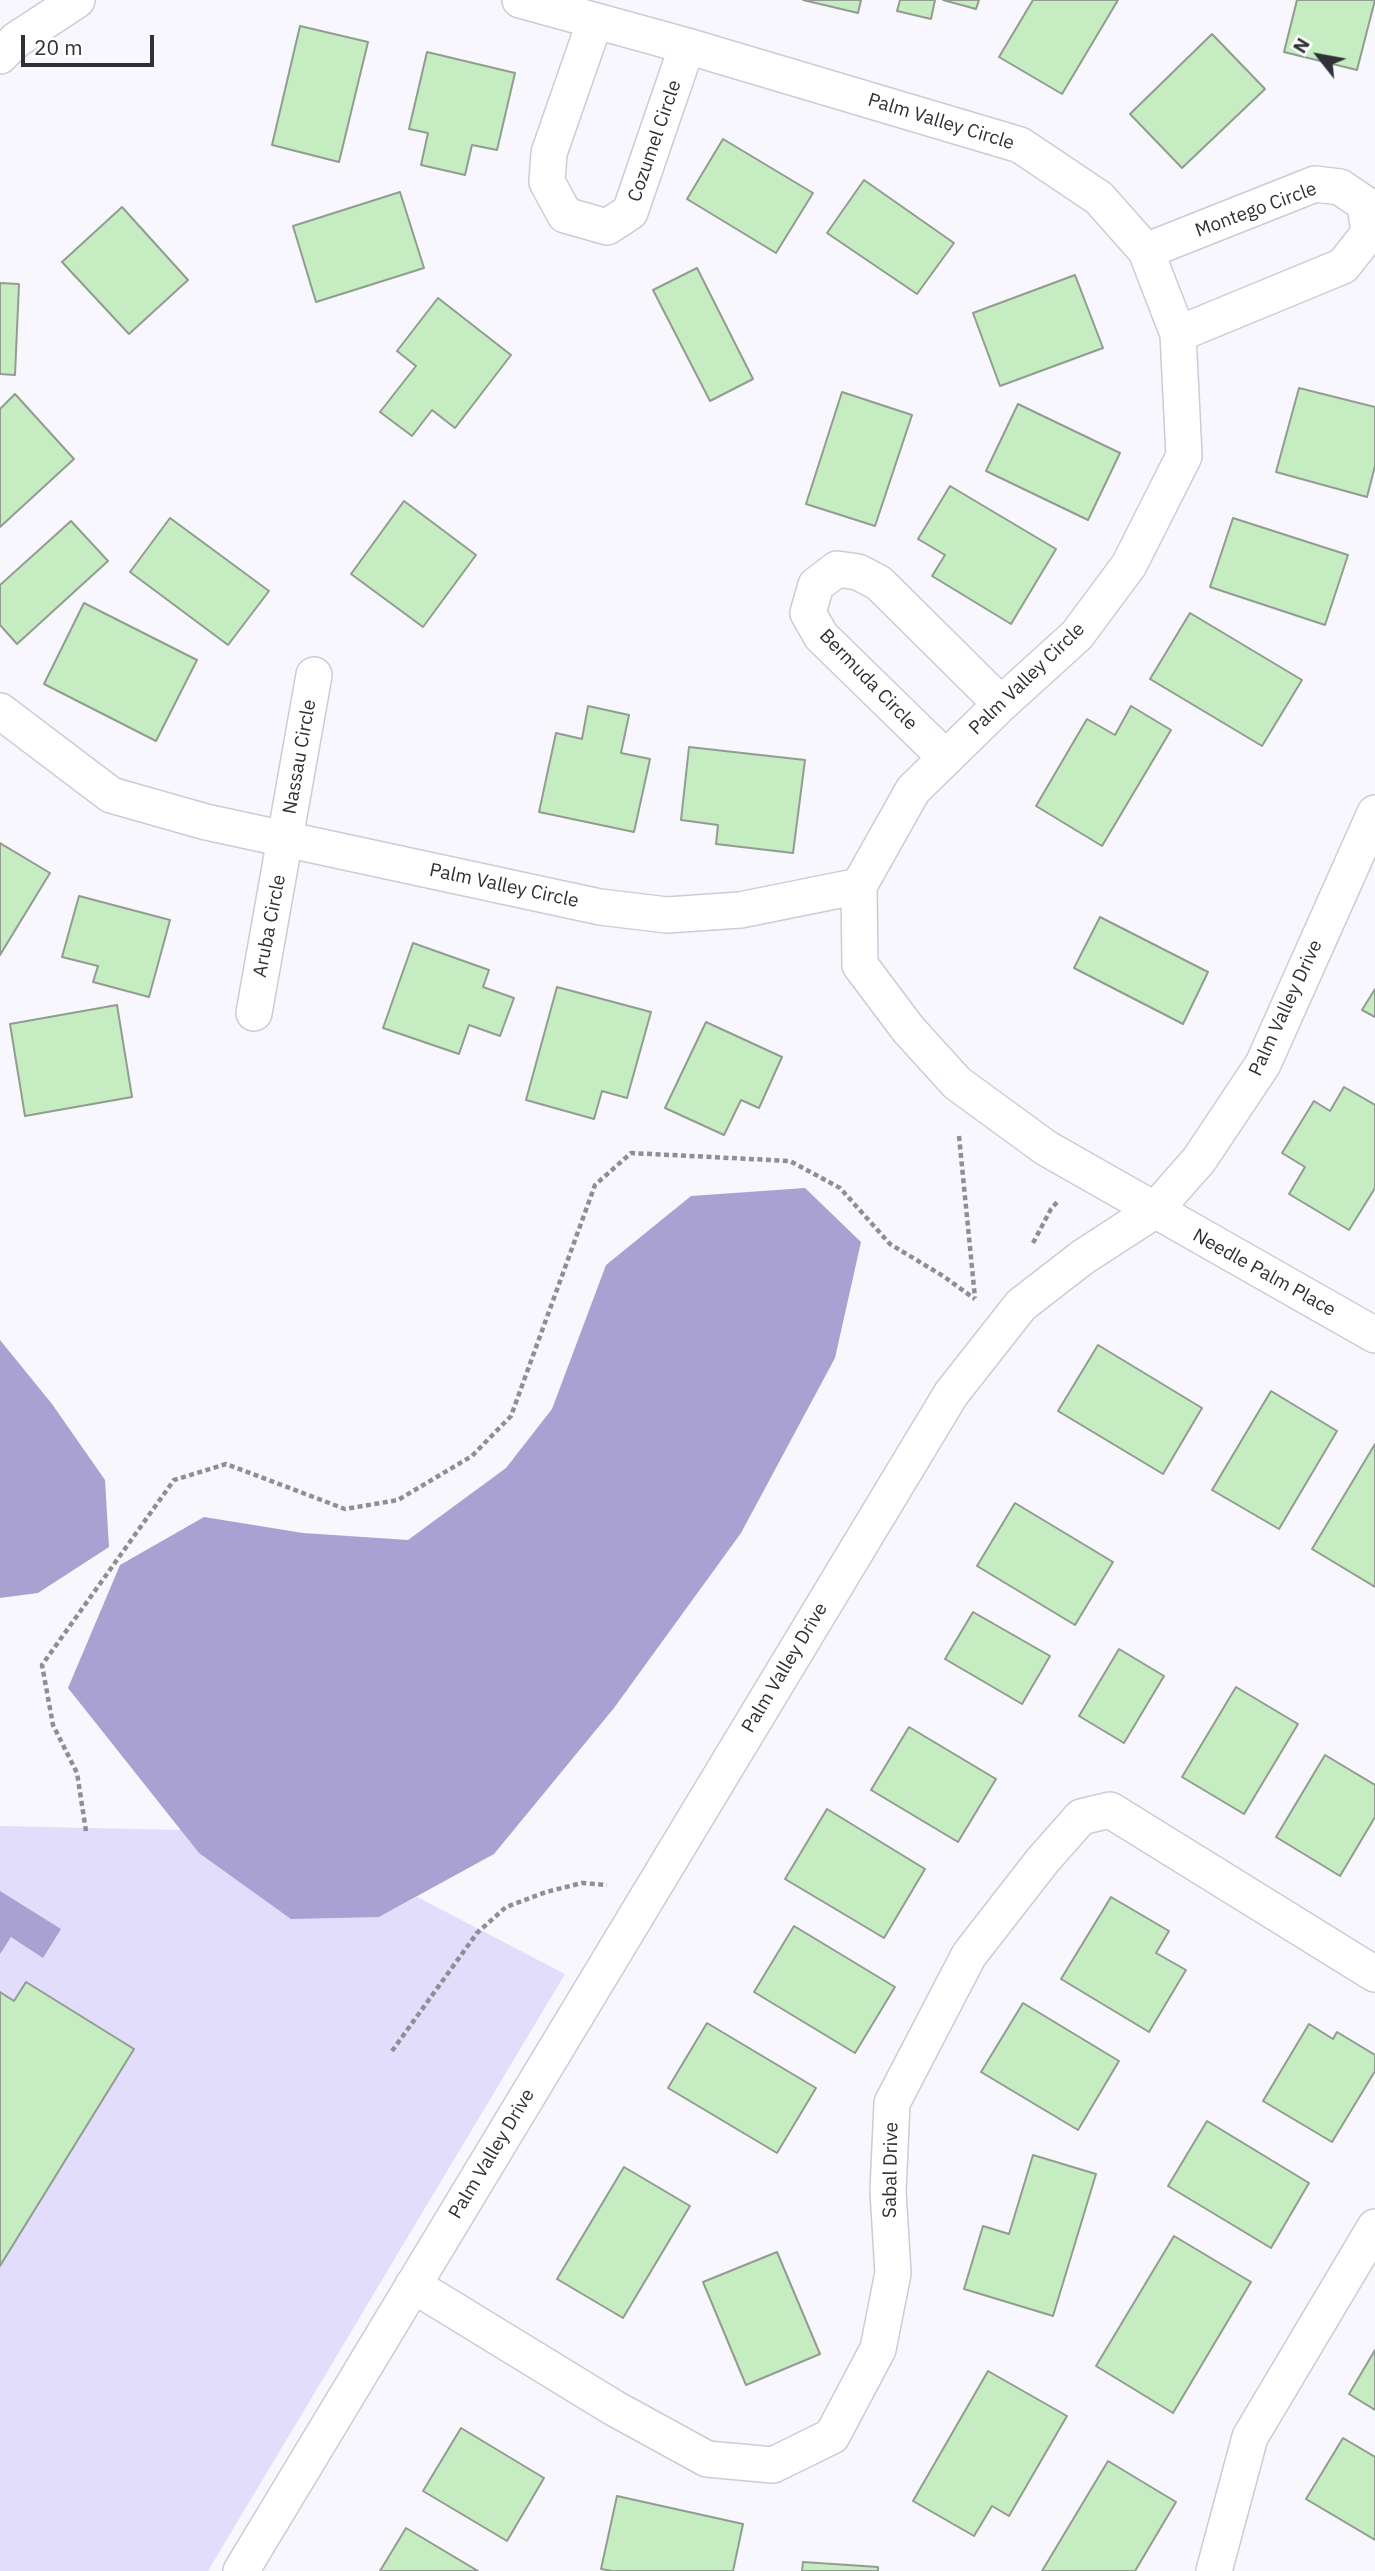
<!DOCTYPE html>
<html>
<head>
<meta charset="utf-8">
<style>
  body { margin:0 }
  #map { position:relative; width:1375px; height:2571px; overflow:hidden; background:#f7f7fd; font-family:"IBM Plex Sans",sans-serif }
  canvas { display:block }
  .north { position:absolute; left:1284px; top:21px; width:70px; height:70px; -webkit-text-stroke:5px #fff; paint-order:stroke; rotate:301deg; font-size:19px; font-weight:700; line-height:28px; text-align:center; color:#313036 }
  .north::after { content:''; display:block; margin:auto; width:24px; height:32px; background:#313036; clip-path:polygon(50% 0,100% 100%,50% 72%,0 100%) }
  .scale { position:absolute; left:21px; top:35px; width:133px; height:32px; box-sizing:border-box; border:4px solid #313036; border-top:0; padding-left:9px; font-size:21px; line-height:24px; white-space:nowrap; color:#313036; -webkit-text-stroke:5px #fff; paint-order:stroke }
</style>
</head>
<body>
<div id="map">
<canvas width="1375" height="2571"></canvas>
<div class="north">N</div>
<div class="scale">20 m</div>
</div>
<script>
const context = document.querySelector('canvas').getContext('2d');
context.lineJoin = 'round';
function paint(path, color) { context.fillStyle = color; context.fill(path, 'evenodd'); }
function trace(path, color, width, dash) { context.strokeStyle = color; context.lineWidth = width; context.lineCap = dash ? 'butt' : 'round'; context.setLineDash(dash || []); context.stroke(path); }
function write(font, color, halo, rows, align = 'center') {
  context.font = font + ' "IBM Plex Sans",sans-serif'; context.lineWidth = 5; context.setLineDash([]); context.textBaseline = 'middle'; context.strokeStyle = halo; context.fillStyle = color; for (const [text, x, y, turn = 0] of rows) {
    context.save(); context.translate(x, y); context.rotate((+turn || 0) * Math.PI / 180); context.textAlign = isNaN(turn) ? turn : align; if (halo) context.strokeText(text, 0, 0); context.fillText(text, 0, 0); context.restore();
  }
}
paint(new Path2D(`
  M0,1826L181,1830L199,1853L379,1917L417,1897L565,1974L208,2571H0Z`), '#e1ddfb');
paint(new Path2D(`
  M805,1188L861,1242L835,1358L741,1533L614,1708L494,1854L379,1917L291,1919L199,1853L68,1688L120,1565L204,1517L303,1533L408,1540L506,1468L552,1409L606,1265L691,1196Z
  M0,1340L52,1404L105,1480L109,1547L38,1593L0,1598Z
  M0,1891L61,1929L43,1958L11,1937L0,1954Z`), '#a9a1d2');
const building = new Path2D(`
  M803,0H861L858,13Z
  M900,0H935L931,19L897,11Z
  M943,0H979L976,9Z
  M1033,0H1118L1062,94L999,57Z
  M1297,0H1375L1357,70L1284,52Z
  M300,26L368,42L339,162L272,145Z
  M1212,34L1265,89L1182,168L1130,114Z
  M427,52L515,73L497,150L472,145L465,175L421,165L428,133L409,129Z
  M723,139L813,193L776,253L687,199Z
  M864,180L954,243L917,294L827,233Z
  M400,192L424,268L316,302L293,226Z
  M122,207L188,280L129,334L62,262Z
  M697,268L753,379L710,401L653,290Z
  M1075,275L1103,348L1000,386L973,313Z
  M0,283L19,284L15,375L0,374Z
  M438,298L511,355L455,428L432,410L412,436L380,412L416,366L397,351Z
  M1299,388L1375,407V466L1367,497L1276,472Z
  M842,392L912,415L875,526L806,504Z
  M15,394L74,459L0,527V409Z
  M1018,404L1120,453L1088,520L986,471Z
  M950,486L1056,549L1011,624L932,576L945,555L918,539Z
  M404,501L476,555L423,627L351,574Z
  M170,518L269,591L228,645L130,572Z
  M1233,518L1348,555L1325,625L1210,587Z
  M71,521L108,561L17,644L0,625V585Z
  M84,603L197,660L156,741L44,684Z
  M1190,613L1302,680L1262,746L1150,679Z
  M588,706L629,715L621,753L650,759L634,832L539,812L556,733L582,739Z
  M1131,706L1171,730L1102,846L1036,806L1087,719L1115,735Z
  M689,747L805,760L793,853L716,844L718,825L681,820Z
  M0,843L50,873L0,955Z
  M79,896L170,920L149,997L93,982L98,966L62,957Z
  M1100,917L1208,972L1183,1024L1074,968Z
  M413,943L489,970L483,987L514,998L500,1036L469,1025L459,1054L383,1028Z
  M557,987L651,1012L627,1098L602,1091L594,1119L526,1100Z
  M1375,989V1017L1362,1010Z
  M117,1005L132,1097L25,1116L10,1024Z
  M706,1022L782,1057L759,1108L741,1100L724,1135L665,1108Z
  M1344,1087L1375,1105V1188L1349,1230L1289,1194L1305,1167L1282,1153L1314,1101L1330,1111Z
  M1098,1345L1202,1408L1163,1474L1058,1411Z
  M1271,1391L1337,1431L1279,1529L1212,1490Z
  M1375,1444V1587L1312,1549Z
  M1015,1503L1113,1562L1075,1625L977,1566Z
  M973,1612L1050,1656L1022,1704L945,1659Z
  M1119,1649L1164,1676L1124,1743L1079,1716Z
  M1236,1687L1298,1724L1244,1814L1182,1777Z
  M909,1727L996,1779L958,1842L871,1790Z
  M1325,1755L1375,1785V1817L1340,1876L1276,1837Z
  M827,1809L925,1869L884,1938L785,1879Z
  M1111,1897L1169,1931L1156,1953L1186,1970L1149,2032L1061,1979Z
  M794,1926L895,1987L855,2053L754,1992Z
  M26,1982L134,2049L0,2266V1992L14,2001Z
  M1023,2003L1119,2061L1078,2130L981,2072Z
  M707,2023L816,2088L777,2153L668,2088Z
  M1309,2024L1333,2039L1337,2032L1375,2055V2071L1332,2142L1263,2101Z
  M1207,2121L1309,2183L1271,2248L1168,2186Z
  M1033,2155L1096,2174L1053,2316L964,2289L983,2226L1009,2234Z
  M624,2167L690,2206L623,2318L557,2279Z
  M1174,2236L1251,2282L1173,2413L1096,2366Z
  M777,2252L820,2354L746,2385L703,2282Z
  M1375,2350V2410L1349,2394Z
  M988,2371L1067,2416L1009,2516L992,2506L974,2536L913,2501Z
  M461,2428L544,2478L507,2541L423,2491Z
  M1343,2438L1375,2457V2540L1306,2499Z
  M1108,2461L1176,2502L1135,2571H1042Z
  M617,2496L743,2524L733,2571H612L601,2569Z
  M406,2528L478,2571H380Z
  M803,2562L878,2567V2571H802Z`);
paint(building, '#c6edc2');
trace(building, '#929c90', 2);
const minor = new Path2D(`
  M595,21L549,153L547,182L565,215L607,227L630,212L687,46
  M0,56L16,40L77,0
  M1146,251L1315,184L1340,187L1365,204L1369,233L1343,266L1178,334
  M0,711L111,795L206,822L600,907L667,915L740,910L859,886L913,790L1001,704L1077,635L1129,565L1184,456L1178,334L1146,251L1099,198L1020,145L687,46L520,0
  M946,758L821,636L808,613L816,585L837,569L858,572L879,583L1001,704
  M859,886L860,965L908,1029L957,1083L1046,1148L1375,1335
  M254,1013L314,675
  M413,2285L614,2408L707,2459L773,2465L832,2436L878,2349L893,2273L888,2191L892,2103L969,1955L1043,1860L1081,1817L1110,1810L1375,1974
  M241,2571L951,1394L1021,1305L1083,1257L1154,1211L1199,1160L1263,1064L1375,813
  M1214,2571L1250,2437L1375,2227`);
trace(minor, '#cccbd9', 38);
trace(new Path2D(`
  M959,1136L975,1298
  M1033,1243L1051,1209L1059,1200
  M86,1831L77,1773L53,1725L42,1665L174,1480L226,1464L345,1509L398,1500L472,1456L511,1416L595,1185L631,1153L790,1161L840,1188L890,1244L943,1276L975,1299
  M392,2051L477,1933L506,1907L546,1892L582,1883L607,1885`), '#8e8e94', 4.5, [5, 3.5]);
trace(minor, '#fff', 35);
write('19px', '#313036', '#fff', [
  ["Palm Valley Circle",941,122,17],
  ["Cozumel Circle",655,141,-71],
  ["Montego Circle",1256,210,-20],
  ["Palm Valley Circle",1027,679,-44],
  ["Bermuda Circle",868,680,46],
  ["Nassau Circle",300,757,-80],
  ["Palm Valley Circle",504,886,12],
  ["Aruba Circle",270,926,-79],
  ["Palm Valley Drive",1286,1008,-65],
  ["Needle Palm Place",1264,1273,29],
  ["Palm Valley Drive",785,1668,-59],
  ["Palm Valley Drive",492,2154,-59],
  ["Sabal Drive",891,2170,-89]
]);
</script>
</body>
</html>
